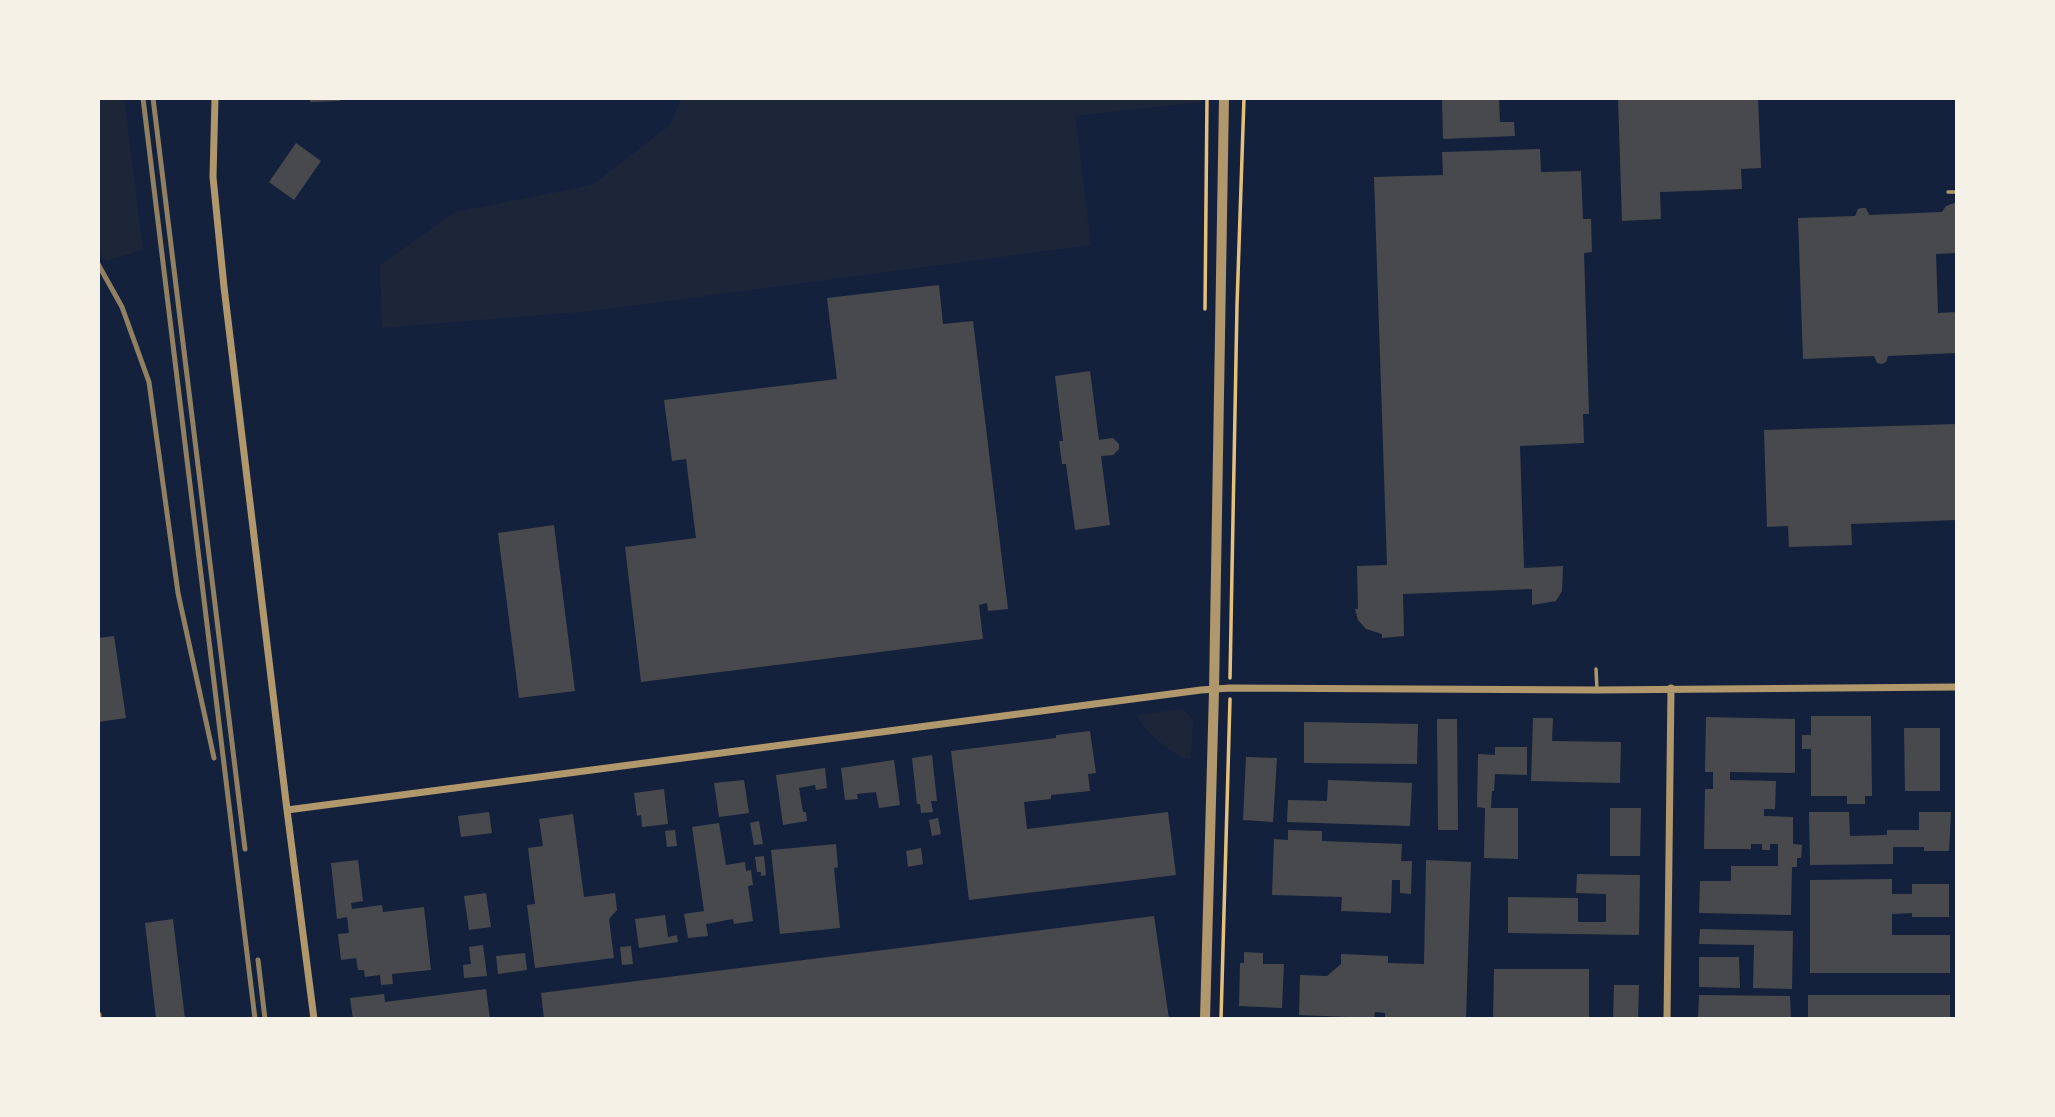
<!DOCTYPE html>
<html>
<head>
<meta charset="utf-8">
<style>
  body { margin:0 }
  #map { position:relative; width:2055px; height:1117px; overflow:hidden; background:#14213d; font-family:"PT Sans Narrow",sans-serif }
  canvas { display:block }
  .frame { position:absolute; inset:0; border:100px solid #f6f1e7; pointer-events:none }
</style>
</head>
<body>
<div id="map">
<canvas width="2055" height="1117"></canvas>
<div class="frame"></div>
</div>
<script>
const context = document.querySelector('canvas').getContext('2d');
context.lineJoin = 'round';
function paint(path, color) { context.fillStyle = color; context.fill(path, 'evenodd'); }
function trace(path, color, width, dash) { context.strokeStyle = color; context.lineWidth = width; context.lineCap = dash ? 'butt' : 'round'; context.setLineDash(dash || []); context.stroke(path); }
paint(new Path2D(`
  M98,98H124L143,250L106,261L98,251Z
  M682,98H1202V102L1075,116L1091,245L592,311L382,328L380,265L455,212L592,185L670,125Z
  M1182,709L1193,719L1191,759C1175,758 1142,730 1137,715Z`), '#1d2539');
paint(new Path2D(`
  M310,98H340V101L310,102Z
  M1442,98H1499L1500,122H1514L1515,136L1443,139Z
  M1618,98H1758L1761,168L1741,169L1742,189L1660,192L1661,219L1622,221Z
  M296,143L321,161L294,200L269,182Z
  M1540,149L1541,172L1581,171L1583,219H1591L1592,252L1584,253L1589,414H1583L1584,443L1520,446L1524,568L1563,566L1562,591L1556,601L1532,605V589L1403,594L1404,636L1382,638V634L1366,629L1358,620L1355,609H1358L1357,566L1387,565L1374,177L1443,175L1442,152Z
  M1957,202V253L1936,254L1938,313L1957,312V353L1888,356L1886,362L1882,364L1877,363L1874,356L1803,359L1798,218L1855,216L1858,209L1862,208H1866L1869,215L1942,212L1946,206Z
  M939,285L943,324L973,321L1008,609L988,611L987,603L979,605L983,639L641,682L625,547L696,538L686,459L672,461L664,400L837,379L827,298Z
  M1090,371L1099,440L1113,438L1119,444V449L1113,455L1101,456L1110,525L1075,530L1066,464H1062L1059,441H1063L1055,376Z
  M1957,424V520L1851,524L1852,545L1789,547L1788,526L1767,527L1764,430Z
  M554,525L575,691L519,698L498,533Z
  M114,636L126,718L98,722V638Z
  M1811,716H1871L1872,796H1865V804H1847V796H1811V749H1802V735H1811Z
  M1706,717L1795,719V773L1730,772V780L1776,781L1775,809H1764V816L1793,817V844L1802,845L1801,858H1797V867H1792L1791,915L1699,913L1700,881H1731V866H1778V844H1770V850H1762V844H1751V849H1704L1705,789H1713V772H1705Z
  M1533,718H1553L1552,741L1621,742L1620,783L1531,781Z
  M1437,719H1457L1458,830H1438Z
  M1304,722L1418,724L1417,764L1304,763Z
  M1904,728H1940V791H1905Z
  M1090,731L1096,773L1088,774L1090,791L1051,795V799L1024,802L1027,829L1168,812L1176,875L969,900L951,751L1056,738V735Z
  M1495,747H1527V775L1495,774L1494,791H1492L1491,808H1518V859L1484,858L1485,808L1477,807L1478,754L1495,755Z
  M932,755L937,801H931L933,812L921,813L920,804H917L912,758Z
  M1246,757L1277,758L1273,822L1243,820Z
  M894,760L900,805L879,808L876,792L857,794L858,799L845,800L841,768Z
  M825,768L827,788L816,790L815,785L799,788L803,812H806L807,821L783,825L776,775Z
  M744,780L749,813L719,817L714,783Z
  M1328,780L1412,783L1410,826L1287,822L1288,800L1327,801Z
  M664,789L668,824L642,827L641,815L637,816L634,793Z
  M1610,808H1641L1640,856H1610Z
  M489,812L492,833L461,837L458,816Z
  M1809,812H1849L1850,836L1887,835V830H1919V812H1951L1949,851H1924V847H1893V864L1810,865Z
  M573,814L584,897L615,893L617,910L609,919L614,958L535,968L527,905L535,904L528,848L543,846L539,819Z
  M938,818L941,834L932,836L929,820Z
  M759,821L763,844L754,845L750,823Z
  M719,823L726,865L745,862L746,871L751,870L753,885L748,886L753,921L734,924L733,919L706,924L708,936L688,938L684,914L704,911L692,827Z
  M675,830L677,846L667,847L665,831Z
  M1288,830L1322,831V841L1402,844L1401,861H1412L1411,894L1400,893V880H1392L1391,913L1341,911L1342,897L1272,895L1274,839L1288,840Z
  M836,844L838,867L834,868L840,928L780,934L771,850Z
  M921,848L923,864L908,867L906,851Z
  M764,856L766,875L761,876V872H757L755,857Z
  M358,860L363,901L351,903L352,909L382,905L383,912L424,907L431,970L392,974L393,984L381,985L380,975L365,977L364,970H358L356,958L341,960L338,934L349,933L347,917L337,919L331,863Z
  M1426,860L1471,862L1466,1019L1385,1018V1013L1375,1012L1374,1018L1299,1015L1300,975L1327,976L1341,964V954L1388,956V963L1424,964Z
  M1577,874L1640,875L1639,935L1508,933V897L1578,898V922H1606V894L1576,893Z
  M1892,879V894H1912V884H1949V917H1912V913L1892,914V935H1950V973H1810V880Z
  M486,893L491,927L469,930L464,896Z
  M665,915L668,937L677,935L678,942L639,948L635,919Z
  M1154,916L1169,1019H544L541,993Z
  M173,919L185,1019H156L145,923Z
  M1700,929L1793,931L1792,989L1753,988L1754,945L1699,944Z
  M483,945L487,976L464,978L463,965L471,964L469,947Z
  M631,946L633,964L622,965L620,947Z
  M1244,952L1263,953V964H1284L1282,1008L1239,1006L1240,963H1244Z
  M525,953L527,970L498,974L496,956Z
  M1699,957H1739L1740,988L1699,987Z
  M1494,969H1589V1019H1493Z
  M1614,985H1639L1638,1019H1613Z
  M486,989L490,1019H353L350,998L384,994L385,1002Z
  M1699,995L1790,996L1791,1019H1698Z
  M1808,995H1950V1019H1808Z`), '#48494c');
trace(new Path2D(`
  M1205,309L1207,98
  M1230,678L1237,305L1244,98
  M1221,1019L1230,699`), '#e5c07b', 3.5);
trace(new Path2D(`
  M1948,192H1957
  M1596,669L1597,690`), '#b1986c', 3.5);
trace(new Path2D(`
  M215,98L213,177L224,287L287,810L314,1019
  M287,810L1201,690L1230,688L1597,690L1957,687
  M98,1015V1019
  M1667,1019L1671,688`), '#b1986c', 7);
trace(new Path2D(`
  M1205,1019L1214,691L1224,98`), '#b1986c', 10);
trace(new Path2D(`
  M143,98L255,1019
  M153,98L245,849
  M98,264L122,307L149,382L178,593L214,758
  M258,960L265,1019`), '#918062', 5);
</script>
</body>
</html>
